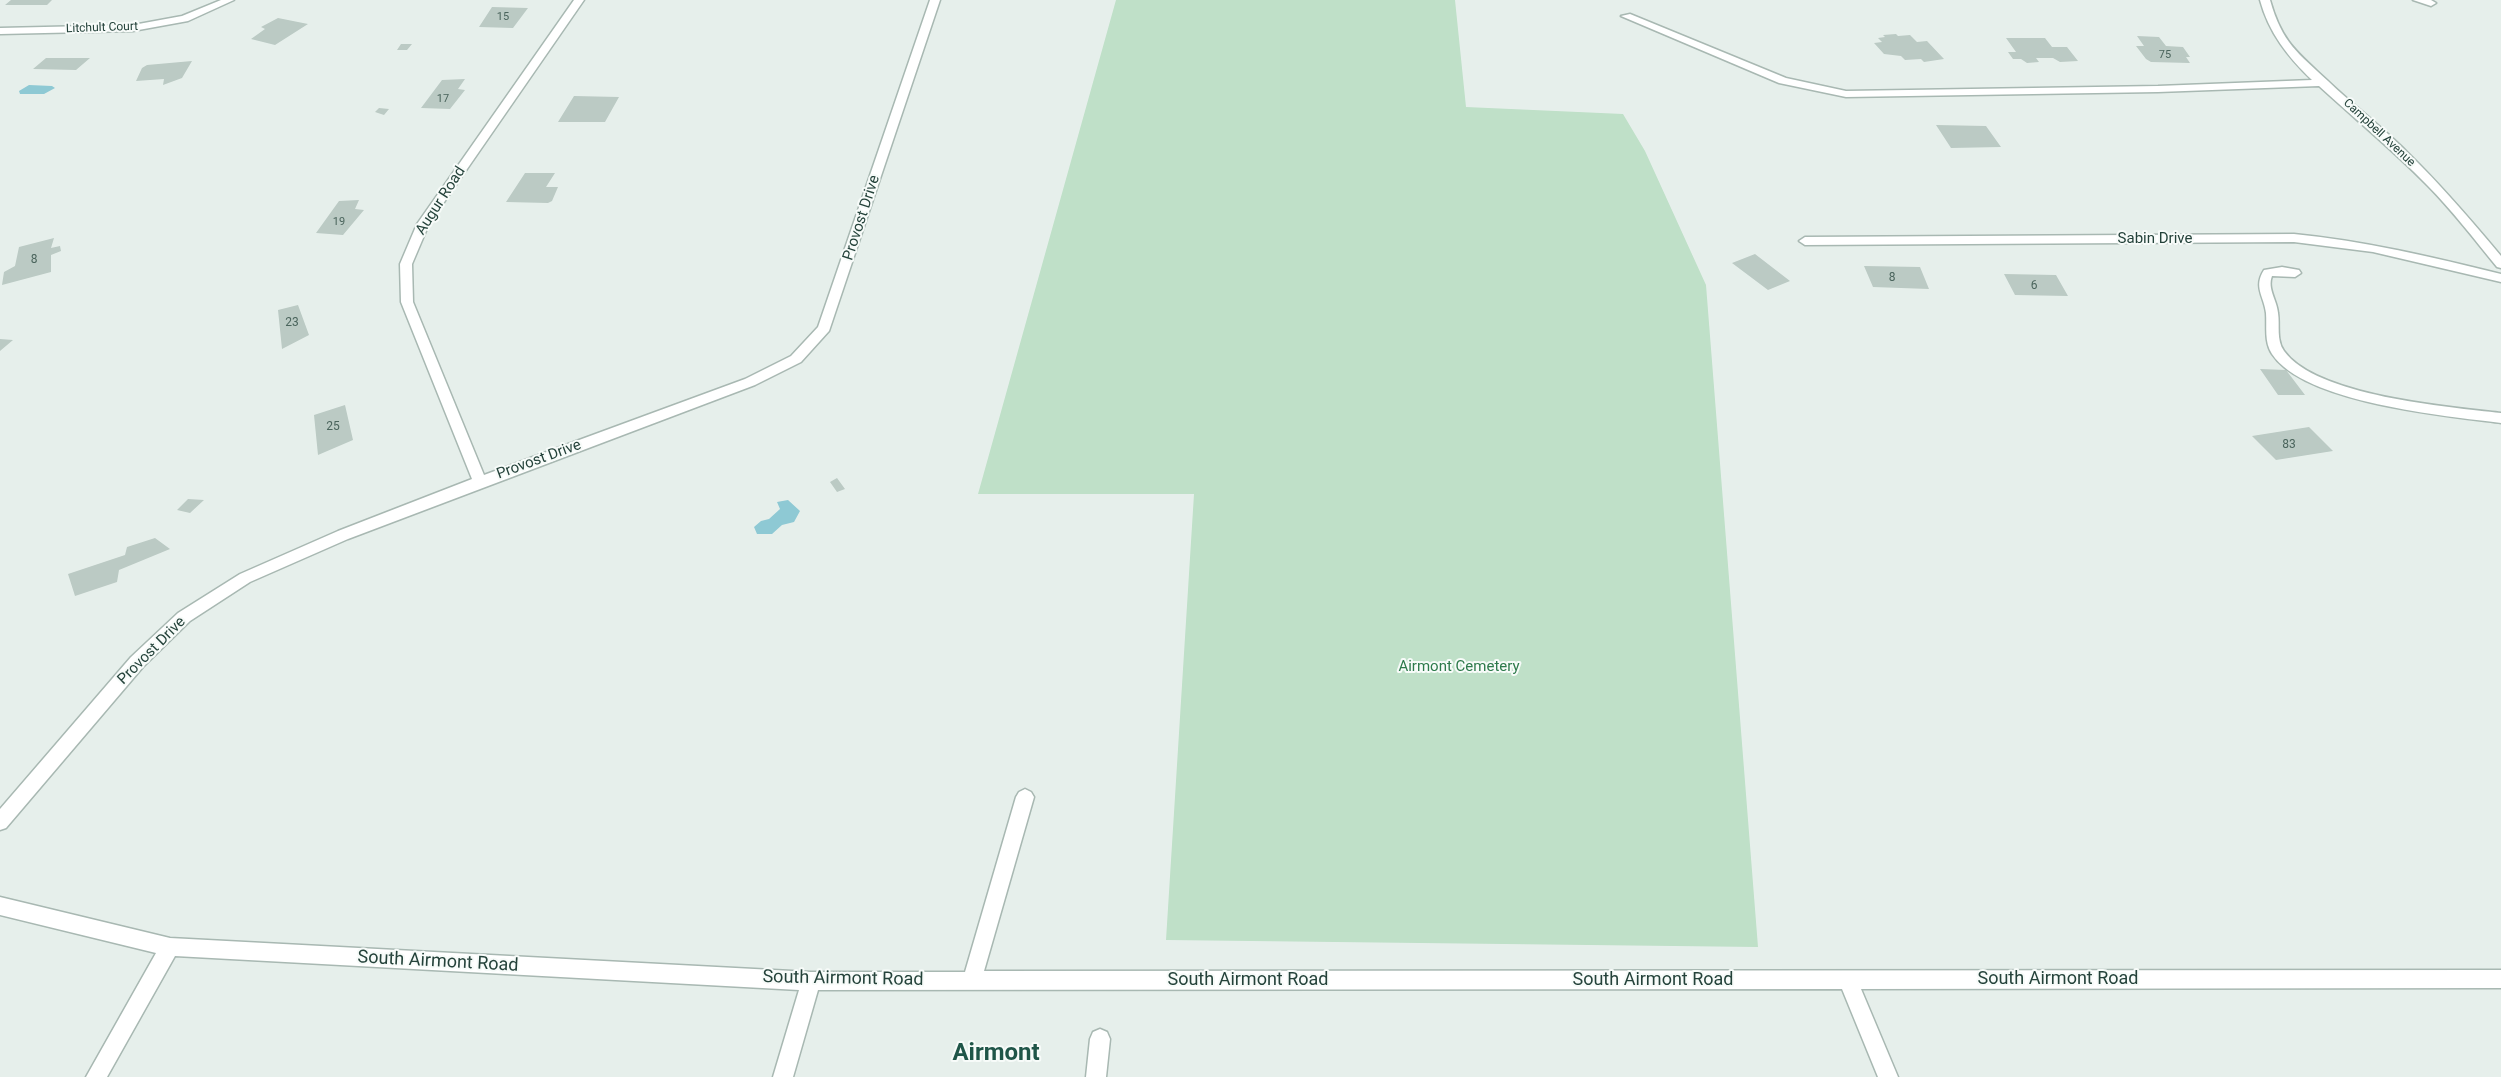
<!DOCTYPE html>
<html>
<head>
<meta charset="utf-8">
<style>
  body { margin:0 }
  canvas { display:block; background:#e6efeb }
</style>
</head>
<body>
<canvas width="2501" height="1077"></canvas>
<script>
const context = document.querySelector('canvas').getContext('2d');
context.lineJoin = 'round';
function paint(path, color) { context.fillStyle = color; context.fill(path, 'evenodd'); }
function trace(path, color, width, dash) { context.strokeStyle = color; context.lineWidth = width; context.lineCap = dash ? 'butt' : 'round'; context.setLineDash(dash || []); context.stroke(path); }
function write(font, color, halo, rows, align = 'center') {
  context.font = font + ' Roboto,sans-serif'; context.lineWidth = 4; context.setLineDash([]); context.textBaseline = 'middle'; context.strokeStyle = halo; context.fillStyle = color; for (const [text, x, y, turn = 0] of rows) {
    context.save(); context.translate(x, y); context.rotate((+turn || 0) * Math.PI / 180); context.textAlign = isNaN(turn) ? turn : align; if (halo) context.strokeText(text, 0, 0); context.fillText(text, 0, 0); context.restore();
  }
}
paint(new Path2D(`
  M1116,0H1455L1466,107L1623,114L1645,151L1706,285L1758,947L1166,940L1194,494H978Z`), '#bfe0c8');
paint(new Path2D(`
  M29,85L52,86L55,88L44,94H20L19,91Z
  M788,500L800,511L794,522L782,525L772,534H757L754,527L761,521L769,519L780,509L777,502Z`), '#8ec9d4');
paint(new Path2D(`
  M11,0H52L47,5H5Z
  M492,7L528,8L513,28L479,27Z
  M278,18L308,24L275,45L251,39L265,29L261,27Z
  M1896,34L1898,36L1910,35L1917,42L1927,41L1944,59L1924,62L1921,59L1905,60L1901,56L1884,54L1874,43L1882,42L1878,38L1885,37L1883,35Z
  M2137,36L2159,37L2166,46L2183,47L2190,57H2186L2190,63L2151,62L2146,59L2136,46H2144Z
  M2006,38H2045L2052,47H2067L2078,61L2060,62L2053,58H2036L2039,62L2027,63L2021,59H2013L2008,52H2016Z
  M401,44H412L407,50H397Z
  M46,58H90L76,70L33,69Z
  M192,61L182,78L163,85L164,79L136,81L142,68L147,65Z
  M465,79L458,89L465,90L450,109L421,108L442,80Z
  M574,96L619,97L605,122H558Z
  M379,108L389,109L384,115L375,112Z
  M1936,125L1986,126L2001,147L1951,148Z
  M525,173H555L546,187H558L552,201L548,203L506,202Z
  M359,200L355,209L364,210L343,235L316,233L339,201Z
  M54,238L51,248L60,246L61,251L51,255V272L2,285L4,272L15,266L19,247Z
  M1755,254L1790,281L1768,290L1732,263Z
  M1864,266L1920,267L1929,289L1873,287Z
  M2004,274L2056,275L2068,296L2015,295Z
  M298,305L309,335L282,349L278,310Z
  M0,339L13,340L0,351Z
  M2260,369L2286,370L2305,395H2278Z
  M345,405L353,440L318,455L314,415Z
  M2309,427L2333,451L2276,460L2252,436Z
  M837,478L845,489L837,492L830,482Z
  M188,499L204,500L190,513L177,510Z
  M155,538L170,549L119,570L117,582L75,596L68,574L125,555L127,547Z`), '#bbcac4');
const minor = new Path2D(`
  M221,0H234L188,21L133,31L0,34V28L133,25L182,16Z
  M574,0H584L429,224L412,264L413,302L484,475L745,379L791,356L818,327L930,0H940L829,331L801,362L755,385L348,539L250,582L190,621L143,667L6,828L0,830V809L131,657L178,613L240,574L338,531L472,479L401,302L400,264L417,224Z
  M2260,0H2270C2282,43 2298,53 2328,81C2352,104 2382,127 2407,152C2441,185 2471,220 2501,256V268L2497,267C2474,239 2452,210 2427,185C2393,150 2355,119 2319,86L2158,92L1846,97L1779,83L1621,16L1630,14L1786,78L1846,91L2158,86L2312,80C2288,57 2269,33 2260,0Z
  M2413,0H2431L2436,3L2431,6Z
  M2294,234C2365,241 2432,257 2501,274V282L2373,252L2294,242L1805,245L1799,241L1805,237Z
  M2282,267L2299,270L2301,273L2295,277L2272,276C2267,289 2277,300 2278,313C2280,325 2276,340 2284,351C2316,396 2448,407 2501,413V423C2446,416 2304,403 2272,354C2264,342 2267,327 2266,313C2264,296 2253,287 2264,270Z
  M1025,789L1031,792L1034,797L984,971L2501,970V988L1861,989L1898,1077H1878L1842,989L818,990L793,1077H773L799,990L175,956L107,1077H86L156,953L0,915V897L170,938L811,972H965L1016,797L1019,792Z
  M1100,1029L1107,1032L1110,1039L1106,1077H1086L1090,1039L1093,1032Z`);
trace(minor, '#a8b8b2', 3);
paint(minor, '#fff');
write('11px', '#4a645c', null, [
  ["15",503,17],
  ["75",2165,55],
  ["17",443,99],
  ["19",339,222]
]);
write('12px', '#24423a', '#f7fbf9', [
  ["Litchult Court",102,28,-2],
  ["Campbell Avenue",2379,133,43]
]);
write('12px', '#4a645c', null, [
  ["8",34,260],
  ["8",1892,278],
  ["6",2034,286],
  ["23",292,323],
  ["25",333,427],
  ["83",2289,445]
]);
write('15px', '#24423a', '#f7fbf9', [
  ["Augur Road",441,201,-57],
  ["Provost Drive",862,218,-72],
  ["Sabin Drive",2155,239],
  ["Provost Drive",539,460,-20],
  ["Provost Drive",152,651,-45]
]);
write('15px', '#2d7a4b', '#f7fbf9', [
  ["Airmont Cemetery",1459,667]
]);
write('18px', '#24423a', '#f7fbf9', [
  ["South Airmont Road",438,962,3],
  ["South Airmont Road",843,979,1],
  ["South Airmont Road",2058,979],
  ["South Airmont Road",1248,980],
  ["South Airmont Road",1653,980]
]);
write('bold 24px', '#1f5548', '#f7fbf9', [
  ["Airmont",996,1054]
]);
</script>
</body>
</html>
